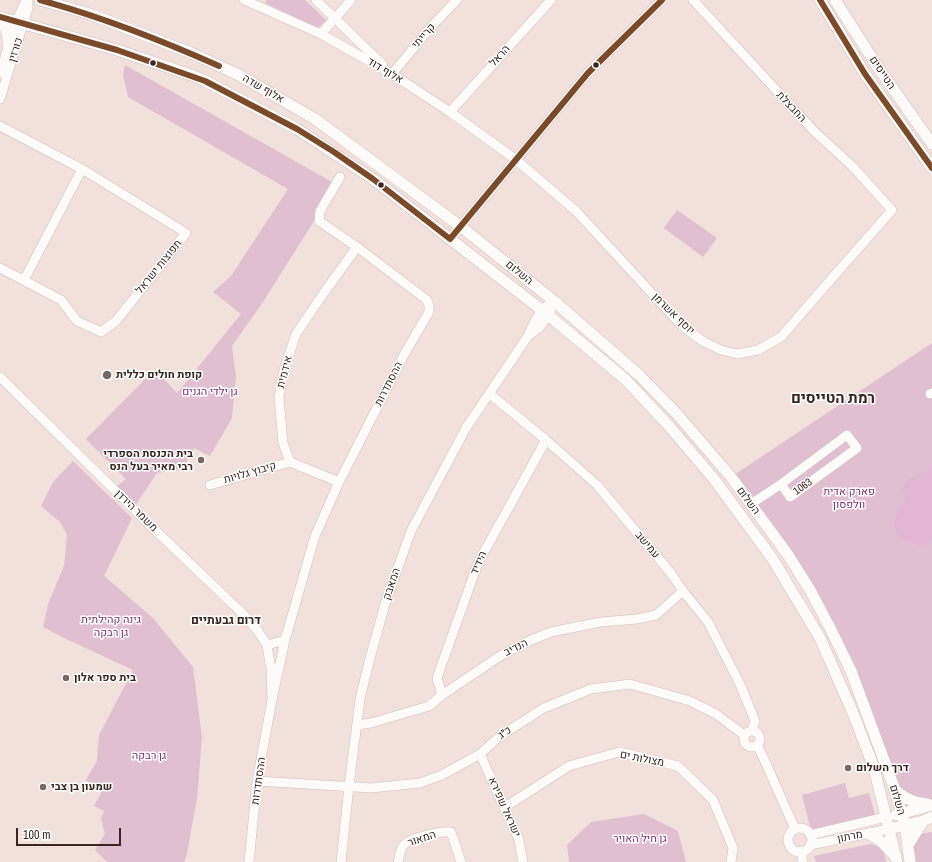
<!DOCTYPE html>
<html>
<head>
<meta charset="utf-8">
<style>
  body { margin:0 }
  #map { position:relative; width:932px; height:862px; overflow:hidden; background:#f2e0dc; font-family:"Archivo Narrow",sans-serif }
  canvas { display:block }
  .scale { position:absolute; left:16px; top:828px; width:105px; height:18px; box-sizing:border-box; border:2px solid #3a2520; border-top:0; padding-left:5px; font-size:12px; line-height:14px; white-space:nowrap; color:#3a2520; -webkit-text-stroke:3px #fff; paint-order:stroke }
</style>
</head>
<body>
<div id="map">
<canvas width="932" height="862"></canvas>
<div class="scale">100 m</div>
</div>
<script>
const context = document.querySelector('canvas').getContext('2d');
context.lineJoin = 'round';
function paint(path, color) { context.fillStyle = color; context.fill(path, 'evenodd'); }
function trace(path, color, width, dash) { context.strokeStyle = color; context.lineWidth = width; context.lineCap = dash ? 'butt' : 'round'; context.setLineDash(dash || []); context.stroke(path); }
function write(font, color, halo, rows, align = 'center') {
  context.font = font + ' "Archivo Narrow",Heebo,sans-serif'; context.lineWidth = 3; context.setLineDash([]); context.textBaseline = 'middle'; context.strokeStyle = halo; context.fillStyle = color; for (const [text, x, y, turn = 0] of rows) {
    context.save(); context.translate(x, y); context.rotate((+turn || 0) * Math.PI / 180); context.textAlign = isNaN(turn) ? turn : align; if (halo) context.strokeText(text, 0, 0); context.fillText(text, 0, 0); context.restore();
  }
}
paint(new Path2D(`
  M267,0H305L326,20L318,28L265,3Z
  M125,65L332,182L314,221L263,302L232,346L236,377L232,418L210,456L194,448L183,469L157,473L135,506L113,489L126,479L86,439L155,369L177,393L241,314L213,292L231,276L288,189L128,97L123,75Z
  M677,210L717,238L703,257L664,228Z
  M932,343V805L902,814L831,630L731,477Z
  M73,461L132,518L104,576L153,618L193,667L202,738L197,799L186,858L184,862H107L95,850L105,834L101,819L104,811L94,806L102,791L86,780L97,761L99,735L133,670L64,638L43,627L48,604L64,566L67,535L60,522L41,506L53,482Z
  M845,783L849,798L869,793L875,815L811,831L802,795Z
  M644,814L678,831L686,862H569L567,845L591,822Z
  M932,832V862H916L912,835Z
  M870,844C880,846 885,851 886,862H816L814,856Z`), '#e0bfd1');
paint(new Path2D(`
  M932,463V535L931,542L924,547L900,538L894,526L898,510L905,501L902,489C907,478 916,473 928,471Z`), '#e3b7d3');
const minor = new Path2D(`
  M244,0L321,34L392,74L450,112L515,159L576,211L682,326L704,342L721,350L737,354L758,350L781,337L826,285L892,210L852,166L814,131L693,0
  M316,0L383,65
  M321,34L351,0
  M0,73L16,22L26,0
  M392,74L431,27L457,0
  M0,99L28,8V0
  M450,112L551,0
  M0,126L82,169L186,233L116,321L101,332L77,321L61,300L0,268
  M450,239L588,73L662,0
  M24,280L82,169
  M529,335L540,327L551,311
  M0,377L154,529L242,613L258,631L267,645L271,669L272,700L257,781L249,862
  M490,394L546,440L597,485L670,572L683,591L708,622L740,684L755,721L752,731
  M930,394L932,393
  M339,482L290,462L283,443L279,397L284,370L296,334L323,294L357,247
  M210,485L290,462
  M751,504L781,484L790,497L857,448L847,435L781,484
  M267,645L285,640
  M442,695L437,678L478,563L546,440
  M272,700L285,640L315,536L339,482L405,353L429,312V306L427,300L357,247L319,221L320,211L340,177
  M357,725L371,723L429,706L442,695L500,656L529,641L551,632L601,622L637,619L656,615L683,591
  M744 739a8 8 0 1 1 16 0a8 8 0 1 1-16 0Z
  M757,745L764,759L795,829
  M480,754L519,840L523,862
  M257,781L371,788L420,783L442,775L480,754L500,736L544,708L591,689L630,684L690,701L716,714L744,735
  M505,807L569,766L619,752L678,766L713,800L733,848L731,862
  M788 840a12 12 0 1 1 24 0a12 12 0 1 1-24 0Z
  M810,835L886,817
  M810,845L889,829
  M801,851L803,862
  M341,862L349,786L360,699L369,662L385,604L411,531L466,428L528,336C534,322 540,308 554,301
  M398,862C399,857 400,851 403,846C407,838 442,831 451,832L461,862`);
const major = new Path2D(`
  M40,0L90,14L191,53L237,74L315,119L460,226L554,301L639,375L677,414L731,477L788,555L810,590L831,630L851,671L895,790L905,825L910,862
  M820,0L865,74L932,168
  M835,0L877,66L932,144
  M0,17L117,50L194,76L205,81L297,129L373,179L548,315L625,379L669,426L714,479L772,558L820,638L853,713L874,768L897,862
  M0,22C8,29 8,35 8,45
  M895,790C906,799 914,803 927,804
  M896,815L932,805
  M889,829L923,821L932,817
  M869,834L881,841L895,856
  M908,845L923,821`);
trace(minor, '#d1beba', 10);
trace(major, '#d1beba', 12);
trace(minor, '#fdfafa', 9);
trace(major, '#fdfafa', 11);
trace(new Path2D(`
  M40,0C102,17 161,40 219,66
  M820,0L865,74L932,168
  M0,17L117,50L205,81L297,129L334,152L373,179L450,239L588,73L662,0`), '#7a4b2a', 6);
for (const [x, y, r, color] of [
  [153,63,3.5,"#3a2520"],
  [596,65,3.5,"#3a2520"],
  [381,185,3.5,"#3a2520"],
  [107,375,5,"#7a6662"],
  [201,460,4,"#7a6662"],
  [66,678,4,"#7a6662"],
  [848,768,4,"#7a6662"],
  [43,787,4,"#7a6662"]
]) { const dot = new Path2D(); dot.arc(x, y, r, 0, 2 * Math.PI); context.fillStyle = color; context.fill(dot); trace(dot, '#fff', 1.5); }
write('11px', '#3a2520', '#fff', [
  ["קרייתי",424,36,-49],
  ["כורזין",16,50,-73],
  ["הראל",500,56,-48],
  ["אלוף דוד",385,71,31],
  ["הטייסים",882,73,56],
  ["אלוף שדה",263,89,30],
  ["החבצלת",791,107,47],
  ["תפוצות ישראל",159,267,-51],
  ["השלום",519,273,39],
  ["יוסף אשרמן",673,314,44],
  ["אידמית",285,372,-75],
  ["ההסתדרות",389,384,-63],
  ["קיבוץ גלויות",250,473,-16],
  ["1063",803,487,-36],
  ["השלום",748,501,54],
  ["משמר הירדן",136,511,44],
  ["עמישב",647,545,50],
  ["הידיד",479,563,-66],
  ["המאבק",392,584,-71],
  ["הנדיב",516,648,-27],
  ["כ\"ג",505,733,-35],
  ["מצולות ים",642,759,11],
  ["ההסתדרות",259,781,-82],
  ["השלום",897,800,73],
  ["ישראל שפירא",504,807,66],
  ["מרתון",850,837,-11],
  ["המאור",422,839,-19]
]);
write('bold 11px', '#3a2520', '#fff', [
  ["קופת חולים כללית",116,375],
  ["בית הכנסת הספרדי",193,454,"right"],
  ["רבי מאיר בעל הנס",193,467,"right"],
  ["בית ספר אלון",74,678],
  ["דרך השלום",856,768],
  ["שמעון בן צבי",51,787]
], 'left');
write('11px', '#7d3173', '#fff', [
  ["גן ילדי הגנים",210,392],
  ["פארק אדית",849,492],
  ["וולפסון",849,505],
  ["גינה קהילתית",111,620],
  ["גן רבקה",111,633],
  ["גן רבקה",149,756],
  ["גן חיל האויר",640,839]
]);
write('bold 12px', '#3a2520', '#fff', [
  ["דרום גבעתיים",226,621]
]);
write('bold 15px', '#3a2520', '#fff', [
  ["רמת הטייסים",833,399]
]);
</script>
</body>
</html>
